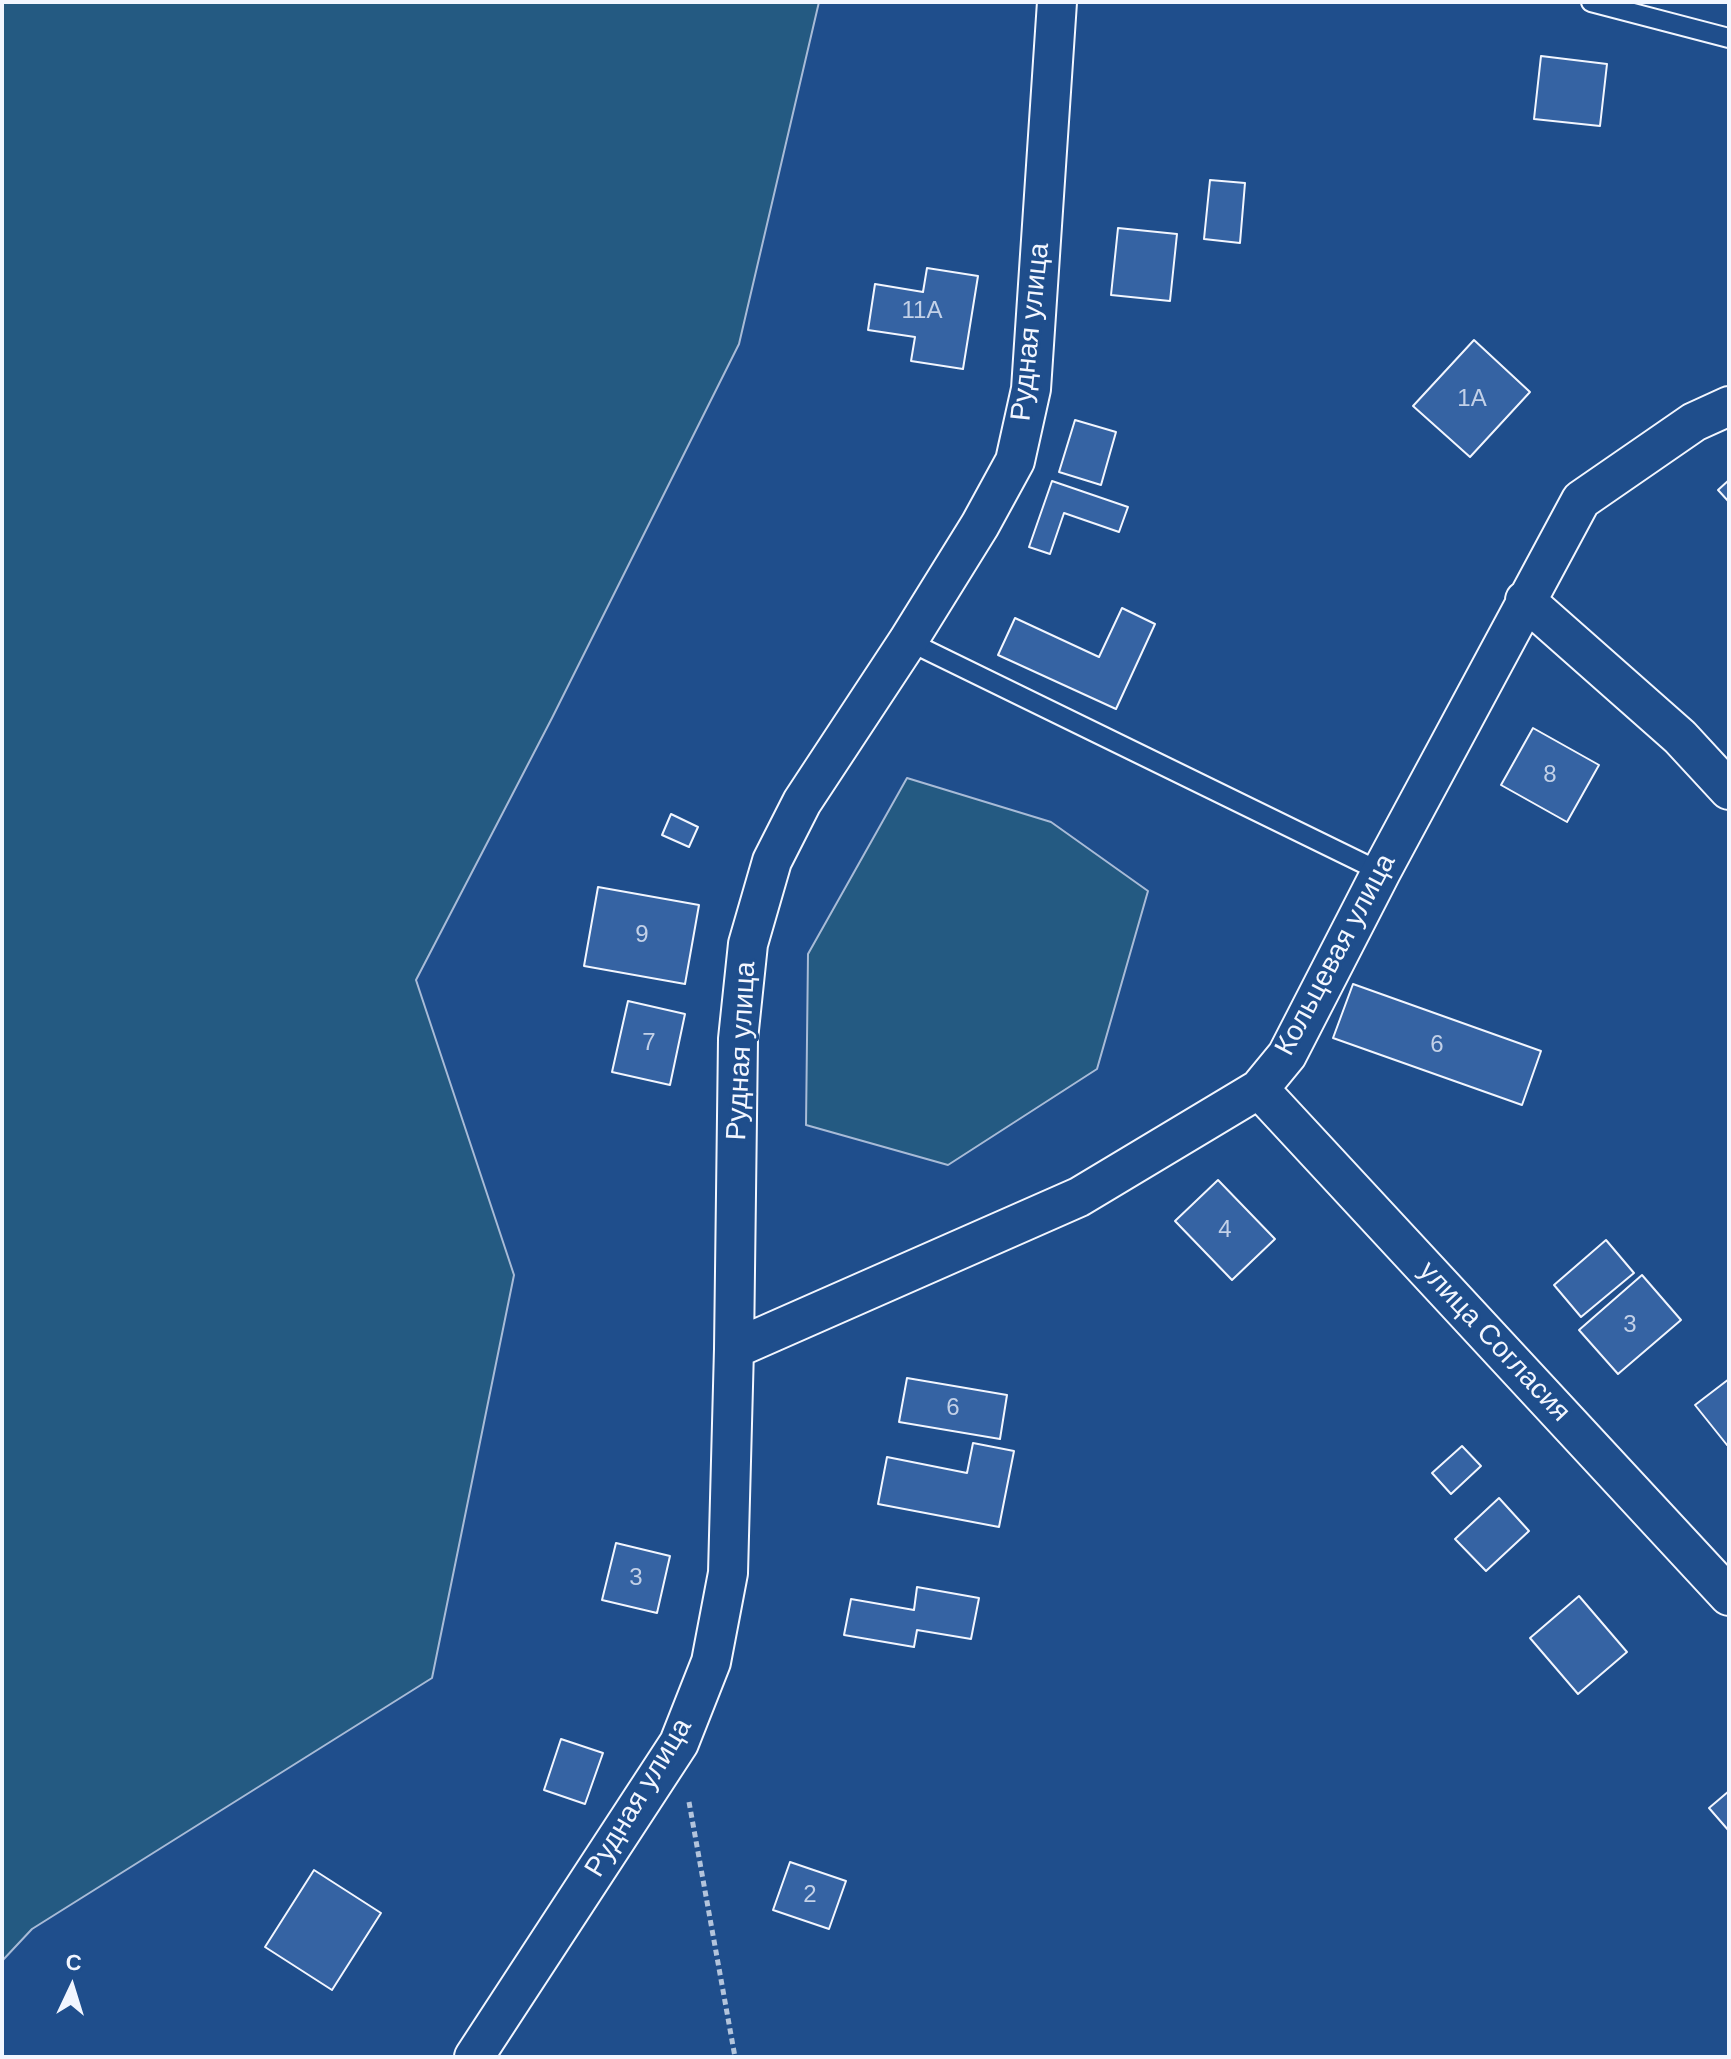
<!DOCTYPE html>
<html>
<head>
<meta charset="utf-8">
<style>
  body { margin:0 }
  #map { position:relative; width:1731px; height:2059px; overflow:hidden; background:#1f4e8c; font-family:Helvetica,sans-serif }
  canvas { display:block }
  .frame { position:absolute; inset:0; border:4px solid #f2f6ff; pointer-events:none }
  .north { position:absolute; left:32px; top:1947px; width:80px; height:80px; -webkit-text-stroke:6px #1f4e8c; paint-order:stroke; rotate:4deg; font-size:22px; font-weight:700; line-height:32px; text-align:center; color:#f2f6ff }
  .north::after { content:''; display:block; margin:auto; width:28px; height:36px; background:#f2f6ff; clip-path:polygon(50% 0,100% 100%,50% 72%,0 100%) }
</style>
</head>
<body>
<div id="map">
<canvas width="1731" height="2059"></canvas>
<div class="frame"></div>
<div class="north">С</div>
</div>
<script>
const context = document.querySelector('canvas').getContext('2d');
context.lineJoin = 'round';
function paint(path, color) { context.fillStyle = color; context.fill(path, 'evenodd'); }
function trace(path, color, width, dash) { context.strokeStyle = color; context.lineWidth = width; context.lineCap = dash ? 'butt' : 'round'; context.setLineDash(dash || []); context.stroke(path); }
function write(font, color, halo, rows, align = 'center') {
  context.font = font + ' Helvetica,sans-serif'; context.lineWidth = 6; context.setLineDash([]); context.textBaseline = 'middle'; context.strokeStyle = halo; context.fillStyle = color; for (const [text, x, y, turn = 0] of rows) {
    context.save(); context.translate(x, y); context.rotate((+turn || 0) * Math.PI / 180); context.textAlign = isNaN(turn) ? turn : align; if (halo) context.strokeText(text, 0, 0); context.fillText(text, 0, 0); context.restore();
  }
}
const green = new Path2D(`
  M2,2H819L739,344L552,718L416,980L514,1275L432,1678L32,1929L2,1961Z
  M907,778L1051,822L1148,891L1097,1069L948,1165L806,1125L808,954Z`);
paint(green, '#245a82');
trace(green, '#a8bbd7', 2);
const building = new Path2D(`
  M1541,56L1607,64L1600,126L1534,119Z
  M1210,180L1245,183L1240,243L1204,239Z
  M1118,228L1177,234L1170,301L1111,295Z
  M927,268L978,276L963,369L911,361L915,337L868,330L875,284L923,292Z
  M1474,340L1530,392L1470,457L1413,406Z
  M1075,420L1116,432L1101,485L1059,472Z
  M1729,480V502L1718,490Z
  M1052,481L1128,507L1119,532L1064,513L1050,554L1029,547Z
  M1122,608L1155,624L1116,709L998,655L1015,618L1099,657Z
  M1533,728L1599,765L1567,822L1501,785Z
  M671,814L698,827L689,847L662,835Z
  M598,887L699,905L685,984L584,966Z
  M1353,984L1541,1051L1522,1105L1333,1038Z
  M628,1001L685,1014L670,1085L612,1072Z
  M1218,1180L1275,1239L1232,1280L1175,1221Z
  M1606,1240L1634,1273L1581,1317L1554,1285Z
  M1642,1275L1681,1320L1618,1374L1579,1330Z
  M907,1378L1007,1395L1000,1439L899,1422Z
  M1729,1379V1443L1727,1445L1695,1405Z
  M973,1443L1014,1451L999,1527L878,1504L887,1457L967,1473Z
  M1462,1446L1481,1466L1451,1494L1432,1473Z
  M1499,1498L1529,1531L1486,1571L1455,1539Z
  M616,1543L670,1556L657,1613L602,1600Z
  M917,1587L979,1598L971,1639L917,1630L914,1647L844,1635L851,1599L914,1610Z
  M1579,1596L1627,1652L1578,1694L1530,1638Z
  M561,1739L603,1753L585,1804L544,1790Z
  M1729,1791V1831L1709,1808Z
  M790,1862L846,1881L829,1929L773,1910Z
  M314,1870L381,1913L332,1990L265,1947Z`);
paint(building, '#3563a3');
trace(building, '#f2f6ff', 2);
const lane = new Path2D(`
  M1591,2L1729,38
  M908,641L1381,872`);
const street = new Path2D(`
  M1525,600L1680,737L1729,790
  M1259,1089L1729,1596
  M734,1349L1079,1197L1259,1089L1287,1055L1381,872L1581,500L1694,422L1729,406
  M474,2057L679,1743L711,1662L728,1573L734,1349L738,1039L748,944L772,861L802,802L908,641L980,525L1015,461L1031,389L1057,2`);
trace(lane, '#f2f6ff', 22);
trace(street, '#f2f6ff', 42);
trace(new Path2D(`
  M689,1802L735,2057`), '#b3c4dc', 5, [6, 4]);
trace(lane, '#1f4e8c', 18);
trace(street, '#1f4e8c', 38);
write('24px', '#c3d1e8', null, [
  ["11А",922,311],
  ["1А",1472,399],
  ["8",1550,775],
  ["9",642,935],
  ["7",649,1043],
  ["6",1437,1045],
  ["4",1225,1230],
  ["3",1630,1325],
  ["6",953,1408],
  ["3",636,1578],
  ["2",810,1895]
]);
write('28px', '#f2f6ff', '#1f4e8c', [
  ["Рудная улица",1031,332,-84],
  ["Кольцевая улица",1336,955,-62],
  ["Рудная улица",742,1051,-87],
  ["улица Согласия",1494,1342,47],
  ["Рудная улица",639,1798,-59]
]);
</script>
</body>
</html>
